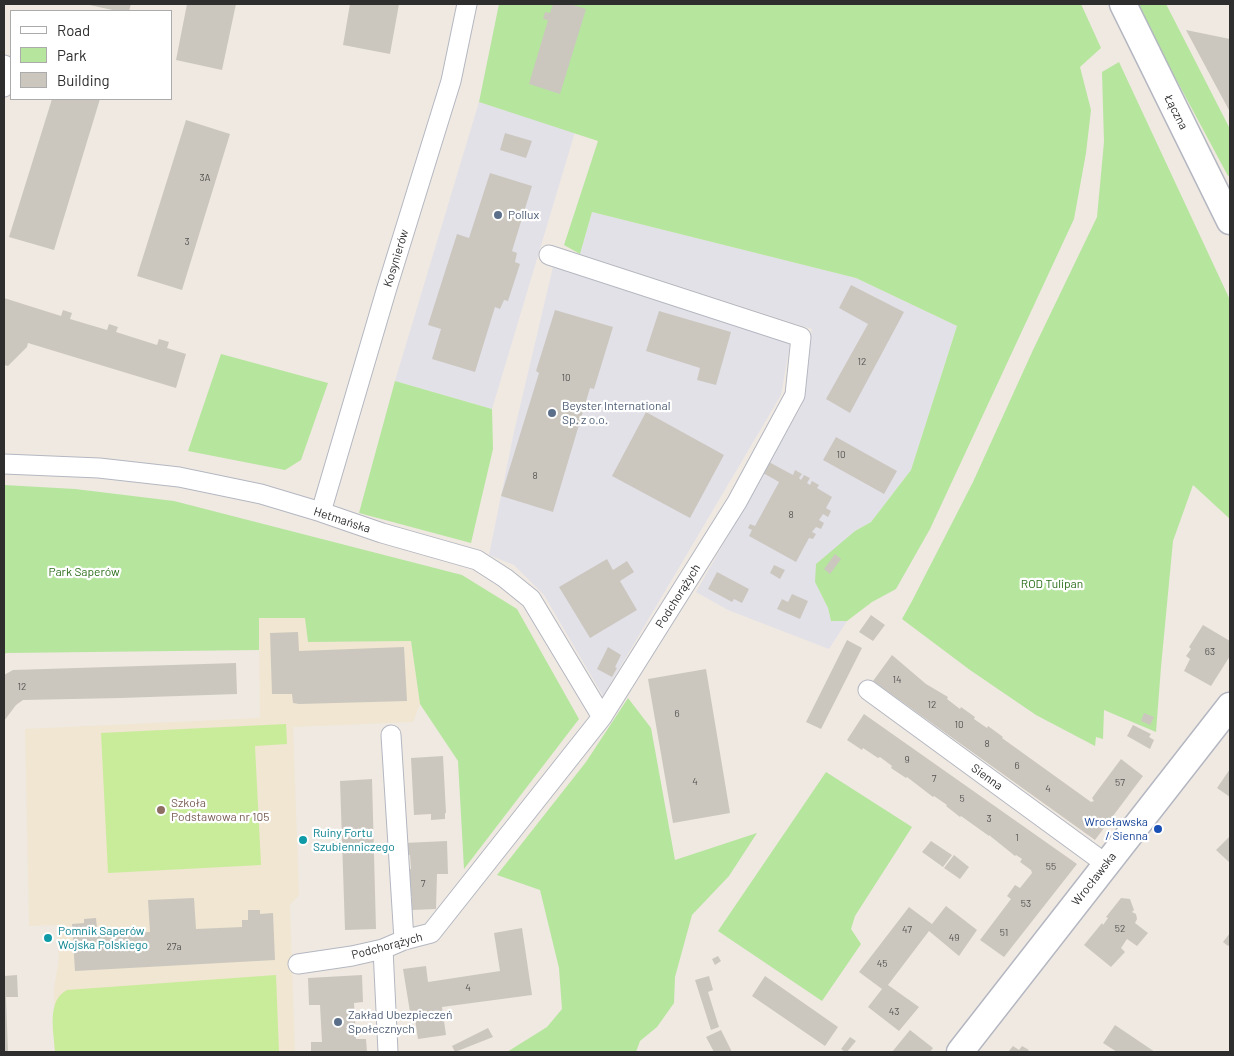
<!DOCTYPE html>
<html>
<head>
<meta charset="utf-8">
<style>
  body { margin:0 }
  #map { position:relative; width:1234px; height:1056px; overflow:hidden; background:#efe9e1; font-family:Barlow,sans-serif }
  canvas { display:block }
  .frame { position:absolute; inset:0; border:5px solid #2e2e2e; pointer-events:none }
  .legend { position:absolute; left:10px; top:10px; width:162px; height:90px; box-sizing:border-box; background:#fff; border:1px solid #ababab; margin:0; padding:6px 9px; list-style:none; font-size:15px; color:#2e2e2e }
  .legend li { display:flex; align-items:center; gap:10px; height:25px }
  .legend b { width:25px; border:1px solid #ababab }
</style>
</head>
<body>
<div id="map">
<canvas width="1234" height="1056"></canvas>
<div class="frame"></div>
<ul class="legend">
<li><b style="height:6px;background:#fff"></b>Road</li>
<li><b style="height:14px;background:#b6e59e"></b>Park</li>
<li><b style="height:14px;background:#cbc7bf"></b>Building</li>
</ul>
</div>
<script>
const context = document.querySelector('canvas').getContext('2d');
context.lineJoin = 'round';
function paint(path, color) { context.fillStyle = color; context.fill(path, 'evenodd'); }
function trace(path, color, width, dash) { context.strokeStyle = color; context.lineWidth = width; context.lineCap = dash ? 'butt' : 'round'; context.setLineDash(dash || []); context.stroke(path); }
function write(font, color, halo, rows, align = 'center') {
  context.font = font + ' Barlow,sans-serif'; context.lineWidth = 4.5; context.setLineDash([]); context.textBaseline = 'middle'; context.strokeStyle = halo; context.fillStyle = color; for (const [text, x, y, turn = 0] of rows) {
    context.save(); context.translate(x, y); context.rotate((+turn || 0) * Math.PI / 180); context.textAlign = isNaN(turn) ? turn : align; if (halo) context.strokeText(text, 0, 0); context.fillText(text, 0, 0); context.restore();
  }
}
paint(new Path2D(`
  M479,102L575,132L492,409L395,381Z
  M592,212L856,278L957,326L911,470L871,522L855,531L815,582L828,608L831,621H847L829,649L728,610L696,592L802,405L812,329L580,254Z
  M553,267L790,344L781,395L603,696L544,595L514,565L489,555L514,432Z`), '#e3e1e8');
paint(new Path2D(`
  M259,618H306L308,642L411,641L420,704L413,722L293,727L299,895L290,905L295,1052H55L54,989L59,958L57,925L29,926L25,729L260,718Z`), '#f0e6d1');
paint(new Path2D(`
  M499,4H1081L1101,48L1080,67L1091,110L1086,153L1074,219L930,529L896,589L872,602L847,621H831L828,608L815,582L816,564L855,531L871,522L911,470L957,326L856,278L592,212L580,254L564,245L598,141L479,102Z
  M1139,4H1166L1230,129V175L1228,176L1147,25Z
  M1119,62L1230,300V519L1193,485L1173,541L1161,667L1156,732L1104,710L1103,739L1096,737L1095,746L1036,715L970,670L902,619L912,601L973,482L1033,350L1097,217L1104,142L1102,72Z
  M221,354L328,383L301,460L285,470L188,451Z
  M395,381L492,409L493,449L471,543L359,513Z
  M4,485L75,489L174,501L462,575L517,609L579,719L464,869L458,761L420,704L411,641L308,642L305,618H259V650L6,653L4,655Z
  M628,698L651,728L675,860L757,833L729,876L692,915L675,977L674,1003L657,1027L640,1041L636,1052H507L547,1027L562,1009L559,968L540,890L497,875L586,762Z
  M826,772L912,827L855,916L851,929L861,944L822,1001L718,931Z`), '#b6e59e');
paint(new Path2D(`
  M286,724L287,744L255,746L261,865L108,873L101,733Z
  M276,975L279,1052H55C54,1032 46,1001 67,990Z`), '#c9ec9a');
paint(new Path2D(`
  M85,4H131L129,11H117Z
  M187,4H236L222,70L176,60Z
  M350,4H399L390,54L343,45Z
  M553,4H570L586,9L560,94L529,84L548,20L543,19L545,12L550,13Z
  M1186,30L1230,39V112L1209,73Z
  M52,99H100L54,250L9,237Z
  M186,120L230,134L182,290L137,276Z
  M505,133L532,141L526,158L500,150Z
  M490,173L532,186L512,251L517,253L515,262L520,264L508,301L504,300L500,309L495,307L475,372L432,359L441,329L428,325L457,234L469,238Z
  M851,285L904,312L850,413L826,399L868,324L839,308Z
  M4,298L61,316L63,310L72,313L70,319L107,330L109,324L118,327L116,332L157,345L159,339L169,342L167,348L186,354L176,388L28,343L27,347L8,366L4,365Z
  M555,310L613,327L594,389L590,388L553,512L501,496L539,373L536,371Z
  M659,311L731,332L716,385L697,380L700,368L646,351Z
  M646,412L724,455L690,518L612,476Z
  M836,437L897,471L884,494L823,460Z
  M769,462L793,475L795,470L802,474L799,478L801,480L804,475L810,478L807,483L810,485L812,481L819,485L817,488L832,497L826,508L831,511L828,517L823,514L819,520L824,523L821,529L816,527L812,532L816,534L813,539L809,538L796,562L749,536L752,530L748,528L750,524L755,526L779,482L763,473Z
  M835,554L841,559L830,574L824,569Z
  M607,559L613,570L627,561L634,572L620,581L637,610L590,638L559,587Z
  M774,565L785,570L780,579L770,573Z
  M717,572L749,589L742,603L734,599L732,602L708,589Z
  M792,594L808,601L800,619L777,609L782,599L788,602Z
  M871,615L885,625L873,641L859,632Z
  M1203,625L1230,641V656L1211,686L1184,671L1190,659L1186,656L1191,649L1189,647Z
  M298,632L299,651L404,647L407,701L299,704L293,703L292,694H272L270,633Z
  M847,640L862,648L821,729L806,722Z
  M608,647L621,655L615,667L617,668L612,677L597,669Z
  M892,655L926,684L948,697L947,699L960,709L961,707L975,717L974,719L987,728L988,726L1003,737L1002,738L1091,802L1094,801L1092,798L1121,759L1143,776L1095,840L873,681Z
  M236,663L237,694L121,698L23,700L16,705L4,721V675L13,670Z
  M706,669L730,813L673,823L648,679Z
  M1144,713L1154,717L1150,725L1141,721Z
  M864,714L1077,864L1004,957L980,940L1011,899L1007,896L1015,885L1020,888L1032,873L1031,870L1020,862L1022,859L1016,855L1015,856L989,835V836L961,816L960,817L946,806L947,805L934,796L933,797L907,777L906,778L891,768L892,766L880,757L878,758L863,748L862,750L847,740Z
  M1133,725L1151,734L1149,737L1154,740L1150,749L1127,736Z
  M443,756L446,813H445V819L431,820V814L414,815L411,758Z
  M1230,769V797L1217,788Z
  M372,779L376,929L345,930L340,781Z
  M1230,836V863L1216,850Z
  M447,841L448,874H437L436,909L412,910V896H409L408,869H411L410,855H404V843Z
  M931,841L952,855L943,867L922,852Z
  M954,855L969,867L960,879L944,868Z
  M194,898L196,929L242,927V920H248V910H260V914L273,913L275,960L75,971L72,924L84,923V919L96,918L97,928H103V934L150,932L148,900Z
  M1121,898L1130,899L1134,910L1132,912L1136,914L1137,919L1135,923L1148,933L1137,946L1127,939L1121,948L1125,952L1111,967L1084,945L1102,923L1103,925L1108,918L1106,917Z
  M946,906L977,930L959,956L929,931L888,985L919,1007L899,1031L868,1007L882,989L859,972L909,907L932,924Z
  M522,928L532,995L442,1007L446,1035L418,1039L414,1012H410L403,969L426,966L428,982L500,971L494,933Z
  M1230,933V944L1228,946L1223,942Z
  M718,956L721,961L715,965L712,959Z
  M17,975L18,997H6L8,1052H4V976Z
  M362,975L363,1002L354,1003L356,1039H366L367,1052H311V1042H322L320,1005H309L308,978Z
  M709,976L713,990L708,992L719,1027L711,1030L695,980Z
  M765,976L838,1027L825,1046L752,996Z
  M1115,1025L1155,1052H1117L1103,1043Z
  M488,1028L493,1037L455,1052L452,1046Z
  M721,1030L732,1052H714L706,1037Z
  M910,1030L933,1048L930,1052H892Z
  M850,1037L856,1041L847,1052H845L841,1049Z
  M1013,1046L1019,1050L1022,1046L1029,1050L1027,1052H1008Z`), '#cbc7bf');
const street = new Path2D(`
  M4,65L10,68L4,87
  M4,464L99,468L179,477L261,494L321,512L382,533L477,560L505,578L531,599L602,717
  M321,512L386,291L451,81L467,4
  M868,690L1106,864
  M391,735L404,940
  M383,949L388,1052
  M298,964L352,956L383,949L404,940L431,933L602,717L737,502L795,395L801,337L549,255`);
const secondary = new Path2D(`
  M1123,4L1230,221
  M960,1052L1230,706`);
trace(street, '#b4b7c1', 21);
trace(secondary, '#b4b7c1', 29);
trace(street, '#fff', 19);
trace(secondary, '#fff', 26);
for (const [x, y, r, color] of [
  [498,215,5,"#5c6f8a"],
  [552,413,5,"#5c6f8a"],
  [161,810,5,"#8d6e63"],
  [1158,829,5,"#1a4fb4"],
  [303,840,5,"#0f9aa8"],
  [48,938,5,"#0f9aa8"],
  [338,1022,5,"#5c6f8a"]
]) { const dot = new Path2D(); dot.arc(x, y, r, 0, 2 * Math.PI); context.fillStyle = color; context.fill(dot); trace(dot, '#fff', 2); }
write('10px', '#555452', null, [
  ["3A",205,178],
  ["3",187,242],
  ["12",862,362],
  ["10",566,378],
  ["10",841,455],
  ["8",535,476],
  ["8",791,515],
  ["63",1210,652],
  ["14",897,680],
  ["12",22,687],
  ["12",932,705],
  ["6",677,714],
  ["10",959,725],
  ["8",987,744],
  ["9",907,760],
  ["6",1017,766],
  ["7",934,779],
  ["4",695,782],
  ["57",1120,783],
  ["4",1048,789],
  ["5",962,799],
  ["3",989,819],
  ["1",1017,838],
  ["55",1051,867],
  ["7",423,884],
  ["53",1026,904],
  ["52",1120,929],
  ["47",907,930],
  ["51",1004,933],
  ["49",954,938],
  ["27a",174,947],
  ["45",882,964],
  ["4",468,988],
  ["43",894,1012]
]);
write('12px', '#2e2e2e', '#fff', [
  ["Łączna",1176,112,63],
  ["Kosynierów",396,258,-73],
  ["Hetmańska",342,520,18],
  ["Podchorążych",678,596,-58],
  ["Sienna",987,777,36],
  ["Wrocławska",1094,879,-52],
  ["Podchorążych",387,946,-15]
]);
write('12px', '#4e5e75', '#fff', [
  ["Pollux",508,215],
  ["Beyster International",562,406],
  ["Sp. z o.o.",562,420],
  ["Zakład Ubezpieczeń",348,1015],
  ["Społecznych",348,1029]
], 'left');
write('12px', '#2c6e1b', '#fff', [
  ["Park Saperów",84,572],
  ["ROD Tulipan",1052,584]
]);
write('12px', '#785e54', '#fff', [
  ["Szkoła",171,803],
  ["Podstawowa nr 105",171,817]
], 'left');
write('12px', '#164399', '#fff', [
  ["Wrocławska",1148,822],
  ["/ Sienna",1148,836]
], 'right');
write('12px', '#0d838f', '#fff', [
  ["Ruiny Fortu",313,833],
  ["Szubienniczego",313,847],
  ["Pomnik Saperów",58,931],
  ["Wojska Polskiego",58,945]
], 'left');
</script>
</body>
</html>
